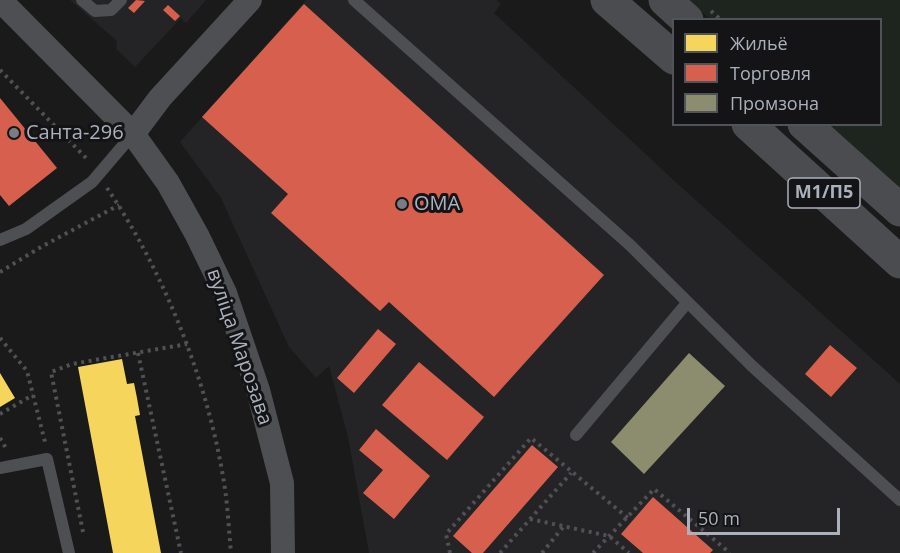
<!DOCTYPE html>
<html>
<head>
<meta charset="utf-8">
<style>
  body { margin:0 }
  #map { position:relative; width:900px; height:553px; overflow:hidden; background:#1a1a1a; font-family:"Open Sans",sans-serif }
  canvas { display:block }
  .legend { position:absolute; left:672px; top:18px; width:210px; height:108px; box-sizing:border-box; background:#141416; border:2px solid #505358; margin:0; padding:8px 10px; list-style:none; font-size:18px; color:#aab1bc }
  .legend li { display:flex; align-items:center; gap:12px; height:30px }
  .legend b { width:30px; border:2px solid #505358 }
  .scale { position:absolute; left:687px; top:508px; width:153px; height:27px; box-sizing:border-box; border:3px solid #aab1bc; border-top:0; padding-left:8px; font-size:18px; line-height:21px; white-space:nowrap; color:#aab1bc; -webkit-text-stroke:4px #141416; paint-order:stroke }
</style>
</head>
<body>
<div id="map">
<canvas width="900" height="553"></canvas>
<ul class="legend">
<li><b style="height:16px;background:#f6d55c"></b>Жильё</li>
<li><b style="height:16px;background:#d6604d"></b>Торговля</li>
<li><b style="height:16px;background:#8c8c6e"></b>Промзона</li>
</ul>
<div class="scale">50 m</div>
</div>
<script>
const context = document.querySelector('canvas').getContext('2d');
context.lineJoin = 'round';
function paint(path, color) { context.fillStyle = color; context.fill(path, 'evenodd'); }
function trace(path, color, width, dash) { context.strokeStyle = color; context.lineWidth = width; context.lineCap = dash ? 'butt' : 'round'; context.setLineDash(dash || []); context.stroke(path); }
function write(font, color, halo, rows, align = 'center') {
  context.font = font + ' "Open Sans",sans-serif'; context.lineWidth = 6; context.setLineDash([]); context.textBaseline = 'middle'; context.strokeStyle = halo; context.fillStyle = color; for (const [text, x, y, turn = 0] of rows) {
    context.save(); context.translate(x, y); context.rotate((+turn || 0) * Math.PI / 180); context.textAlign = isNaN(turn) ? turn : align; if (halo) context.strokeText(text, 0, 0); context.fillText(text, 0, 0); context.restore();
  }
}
paint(new Path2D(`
  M70,0H206L186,23L181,18L135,67L116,49L117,41Z
  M306,0H496L501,4L494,13L680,186L900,384V553H369L348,437L329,366L316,378L289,347L221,198L180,142Z`), '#242426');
paint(new Path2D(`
  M688,0H900V190L827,125L880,124V20L710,19Z`), '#1d251e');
paint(new Path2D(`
  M122,359L127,384L134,383L137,398L140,415L135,416L161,553H113L78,367Z
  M0,373L15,398L0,407Z`), '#f6d55c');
paint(new Path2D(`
  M136,0L145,1L134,13L128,8Z
  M304,4L604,275L494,397L389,302L380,311L271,213L288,194L202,117Z
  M168,5L180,16L175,21L163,10Z
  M0,98L57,168L9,206L0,195Z
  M378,329L396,344L354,393L337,378Z
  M830,345L857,368L831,397L805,374Z
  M419,362L484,417L447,460L382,405Z
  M376,429L430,476L394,519L363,493L383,470L359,450Z
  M532,445L558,467L483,553H472L453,536Z
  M653,497L713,550L710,553H643L621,534Z`), '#d6604d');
paint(new Path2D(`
  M689,353L725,386L644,474L611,442Z`), '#8c8c6e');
trace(new Path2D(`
  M711,11L721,20
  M0,70L89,161
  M107,188C165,273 210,387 225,489C228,510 229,532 231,553
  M0,272L41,247L119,205
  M0,338L27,371L45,442L43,443
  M138,353L181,553
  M0,414L33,395
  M0,438L7,450
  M530,519L609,536L629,553
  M83,532L51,372L72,364L187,344
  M450,553L446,534L531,438L628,518
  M500,553L571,473
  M542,553L564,526
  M593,553L654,489L730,553`), '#505155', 4, [3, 4.5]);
trace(new Path2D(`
  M82,0L95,11L111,10L121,0
  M354,0L630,245L752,366L900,500
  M0,240L26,229L92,182L133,134
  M576,435L687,303
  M0,468L47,459L69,553`), '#4e4f53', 12);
trace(new Path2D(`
  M0,0L133,134L168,183L197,235L225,293L258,390L282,483L283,553
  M133,134L160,98L250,0`), '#4e4f53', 24);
trace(new Path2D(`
  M607,0L674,58
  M665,0L687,20
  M748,124L900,262
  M804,124L900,210`), '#4b4c50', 33);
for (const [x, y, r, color] of [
  [14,133,6,"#787c83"],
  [402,204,6,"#787c83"]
]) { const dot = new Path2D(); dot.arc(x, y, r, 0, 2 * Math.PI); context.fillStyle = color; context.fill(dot); trace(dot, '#141416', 2); }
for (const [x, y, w] of [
  [824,193,72]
]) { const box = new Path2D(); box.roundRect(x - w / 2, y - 15, w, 30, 4.5); context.fillStyle = '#141416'; context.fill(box); trace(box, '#aab1bc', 1.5); }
write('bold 18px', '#aab1bc', null, [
  ["М1/П5",824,193]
]);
write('20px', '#aab1bc', '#141416', [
  ["Санта-296",26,133],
  ["ОМА",414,204]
], 'left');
write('20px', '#aab1bc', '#141416', [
  ["вуліца Марозава",239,347,71]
]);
</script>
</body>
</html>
